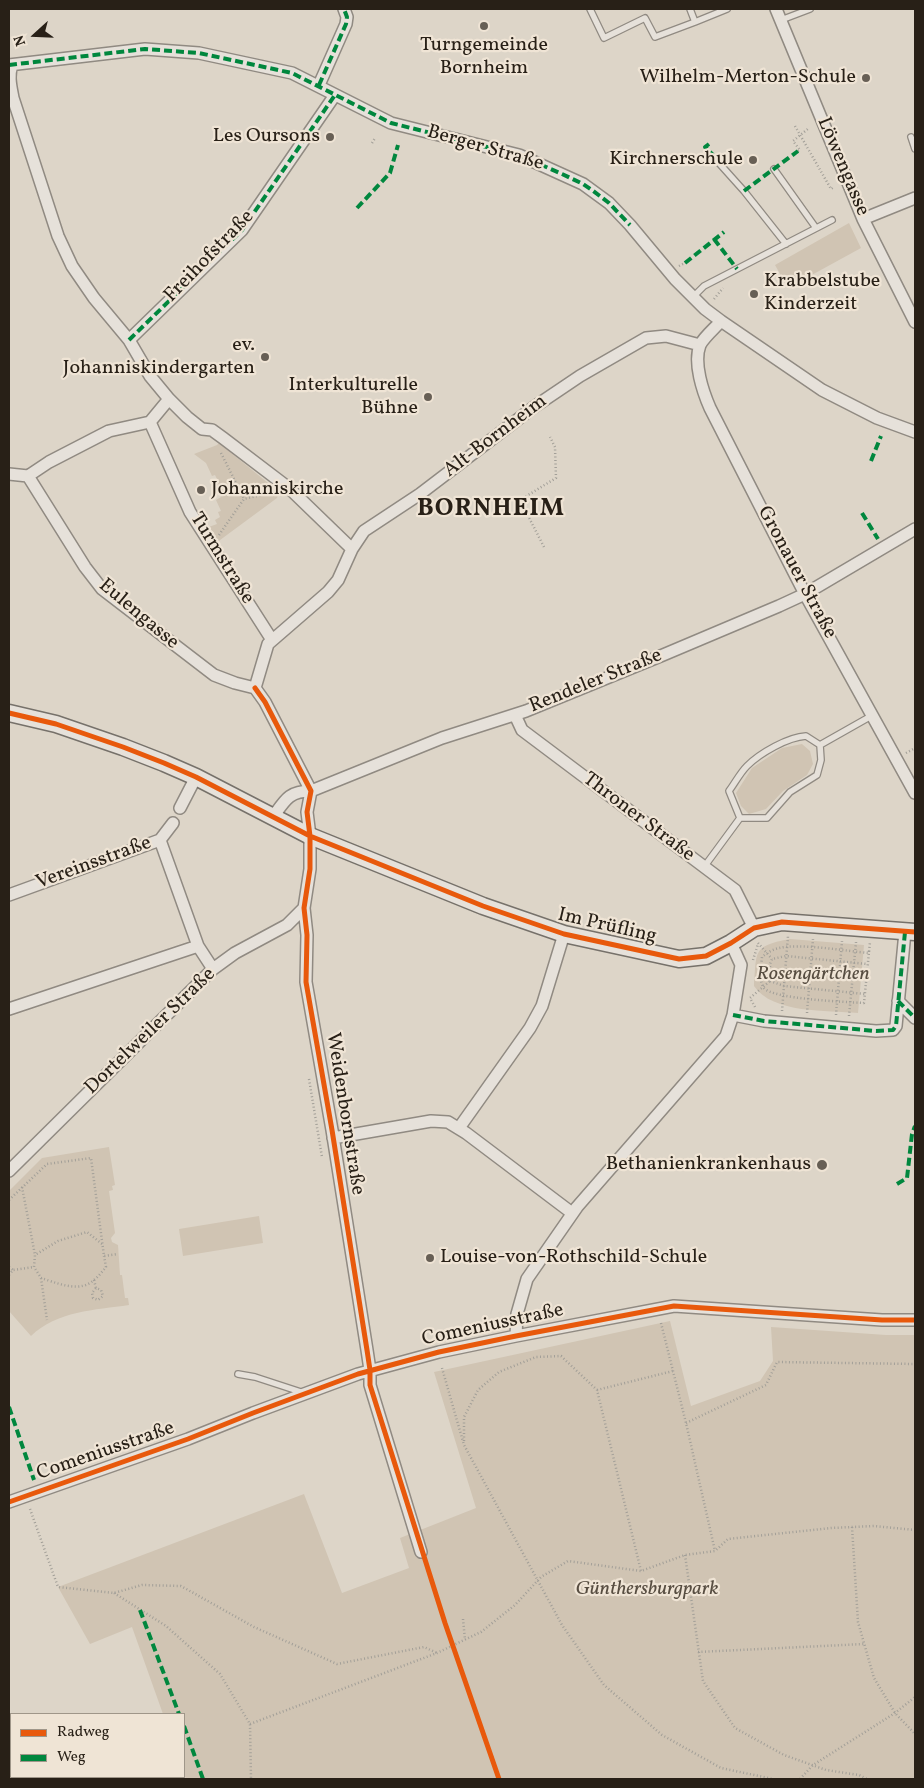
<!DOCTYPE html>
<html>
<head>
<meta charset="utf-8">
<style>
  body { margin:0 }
  #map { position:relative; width:924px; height:1788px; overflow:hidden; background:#ddd5c8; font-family:Vollkorn,serif }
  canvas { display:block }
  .frame { position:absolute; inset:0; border:10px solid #282017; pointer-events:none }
  .legend { position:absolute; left:10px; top:1713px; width:175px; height:65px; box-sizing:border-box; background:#efe4d5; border:1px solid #9f9689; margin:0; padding:6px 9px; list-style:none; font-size:15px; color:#282017 }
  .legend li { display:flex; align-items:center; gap:10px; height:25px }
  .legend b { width:25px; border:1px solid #9f9689 }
  .north { position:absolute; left:10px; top:10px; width:50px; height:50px; -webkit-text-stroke:4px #efe4d5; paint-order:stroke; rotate:250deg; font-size:14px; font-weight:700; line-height:20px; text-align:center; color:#282017 }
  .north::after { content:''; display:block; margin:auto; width:18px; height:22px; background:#282017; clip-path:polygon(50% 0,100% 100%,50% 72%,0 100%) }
</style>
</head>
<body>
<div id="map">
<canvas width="924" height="1788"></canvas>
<div class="frame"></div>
<ul class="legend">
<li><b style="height:6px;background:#e8590c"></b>Radweg</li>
<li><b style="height:6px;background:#00873e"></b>Weg</li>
</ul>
<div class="north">N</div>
</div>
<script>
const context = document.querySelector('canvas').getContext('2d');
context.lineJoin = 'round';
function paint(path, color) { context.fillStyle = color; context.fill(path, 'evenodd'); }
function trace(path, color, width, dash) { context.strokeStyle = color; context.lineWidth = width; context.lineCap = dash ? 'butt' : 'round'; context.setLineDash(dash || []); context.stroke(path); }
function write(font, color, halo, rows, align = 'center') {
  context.font = font + ' Vollkorn,serif'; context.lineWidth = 4.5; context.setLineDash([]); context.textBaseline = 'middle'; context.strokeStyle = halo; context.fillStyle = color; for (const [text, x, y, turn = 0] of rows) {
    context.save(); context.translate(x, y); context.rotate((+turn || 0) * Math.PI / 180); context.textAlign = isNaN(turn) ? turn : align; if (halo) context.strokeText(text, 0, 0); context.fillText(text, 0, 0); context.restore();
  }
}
paint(new Path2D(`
  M849,223L861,248L788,288L775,265Z
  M219,443L279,492L277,498L216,543L193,512V508L195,507L198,516L201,515L206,528L217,524L215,520L220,517L218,512L221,511L216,500L221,497L215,482L218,481L215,475L212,476L206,463L194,454L217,445Z
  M802,744L810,751L813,764L807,775L783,791L766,809L749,814L741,806L736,793L752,768L782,748Z
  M790,939L864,945L858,1013C827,1010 773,1014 754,986C757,951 752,946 790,939Z
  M109,1147L115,1185L112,1186L113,1190L109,1191L115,1233L111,1238L112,1242L118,1245L120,1275H122L125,1298H128L129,1305C95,1310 57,1311 31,1336L9,1311V1191L42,1158Z
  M259,1216L263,1243L183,1256L179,1229Z
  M670,1321L691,1406L760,1381L773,1361L771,1327L886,1335H915V1779H186L184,1774V1714H163L132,1627L90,1644L58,1587L304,1494L342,1593L409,1568L400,1538L476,1508L434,1372Z`), '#d0c4b3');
const lane = new Path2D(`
  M590,9L604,38L645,18L655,37L695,22
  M690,9L695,22L727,9
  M781,20L810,9
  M911,137L915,149
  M718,162L744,191L786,244
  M774,169L816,228
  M693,297L704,286L832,220
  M806,736L820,745L821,760L817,775L790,792L767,818H740L729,791C735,783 740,773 747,766C760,753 788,737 806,736Z
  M820,745L873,715
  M704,867L740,818
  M238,1374L255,1377L304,1393`);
const street = new Path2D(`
  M776,9L863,219L915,322
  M9,65L145,49L199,53L292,73L391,123L519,155L583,184L609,203L630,225L675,279L705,309L721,321L822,390L877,418L915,432
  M12,65C8,76 11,87 13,98L58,236L72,266L94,298L129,340L150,376L169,399L187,417L202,429L212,430L223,438L290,489L352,549
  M319,85L346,24L347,17L344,9
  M863,219L915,198
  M721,321C715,328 704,337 700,345C693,363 703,392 710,408L805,594L915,793
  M129,340L242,230L335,95
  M150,422L190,512L272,640
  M9,474L28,476
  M28,476L85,567L102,589L214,675L235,683L255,688
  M28,476L49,462L109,431L150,422L169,399
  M255,688L265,702L311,791L307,812L310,836V869L304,908L307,935L306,982L332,1130L367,1350L370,1370V1385L421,1552
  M255,688L268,644L328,592L338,580L352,549L364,531L420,494L534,407L580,376L646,338L666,336L700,345
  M515,715L522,730L735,890L754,928
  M180,808L196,777
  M273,817C285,800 289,791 311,791L442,738L526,711L663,655L779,606L805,594L915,529
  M160,840L198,946
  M9,895L160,840L173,823
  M898,1001L915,1018
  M9,1009L198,946L213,969
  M733,1015L764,1021L876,1031L893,1030L896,1026L905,932
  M459,1128L530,1028L542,1006L564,934
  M333,1138L431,1121L448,1122L466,1133L572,1213
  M9,1171L213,969L235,953L287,925L304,908
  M516,1336L517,1314L527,1279L577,1207L726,1036L733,1015L741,965L731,943
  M9,1502L188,1439L253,1413L358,1374L439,1352L516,1336L674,1306L882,1320H915`);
const secondary = new Path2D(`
  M9,713L56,724L123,747L164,763L196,777L310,836L483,906L564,934L679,959L706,956L731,943L754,928L782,922L915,932`);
trace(lane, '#908a82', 8);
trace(street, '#908a82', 14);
trace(secondary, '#76716a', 19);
trace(new Path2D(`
  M795,126L831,189L834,187
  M372,143L375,138
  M798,151L800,150L793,141L809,128
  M679,266L685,263
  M714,299L723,288
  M221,453L244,499
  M219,535L244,499L274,492
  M544,547L520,500L556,478L555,447L550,437
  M906,753L915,748
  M758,943L772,959
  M869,951V953C846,951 800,943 779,948C773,949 767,953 762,957C761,968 758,979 764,988C772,999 847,1002 864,1003L870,942
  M753,960L758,944
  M770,981V964L772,959L786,956L867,964
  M770,981L784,986L865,994
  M755,1007L750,998L770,981
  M782,1011L788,936
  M807,1013L813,939
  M836,1015L842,941
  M849,1016L856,942
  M309,1079L322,1157
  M22,1187L35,1255
  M9,1200L47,1164L91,1158L104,1256L118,1254
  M102,1244L87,1232L58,1241L35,1255L34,1267L41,1278C54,1282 74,1291 88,1284C96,1280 101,1273 106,1267L104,1256
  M9,1267L13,1270
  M9,1275L13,1270L34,1267
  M41,1278L47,1320
  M94,1280L96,1288L101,1290L103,1296L98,1300L93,1298L92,1293L96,1288
  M661,1323L686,1423L715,1551
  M442,1368L464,1445L562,1625L604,1685L662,1735L721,1768L773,1779
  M597,1390L673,1371
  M686,1423L766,1385L777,1362L915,1364
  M464,1441V1417L478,1390L499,1372L536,1357L561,1356L597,1390L641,1571
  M30,1509L58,1587L114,1593L142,1585L181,1586L254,1627L337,1664L424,1647L437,1653
  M852,1527L858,1622L874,1678L895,1713L915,1734
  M685,1555L703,1681L735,1728L784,1755L826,1770L859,1775L867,1779
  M114,1593L166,1626L220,1674L250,1724L251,1779
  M463,1619L465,1640
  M698,1652L864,1644
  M250,1724L437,1653L481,1632L515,1605L541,1577L568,1561L641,1571L685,1555L715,1551L728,1539L831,1528L874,1526L915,1530
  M800,1779L813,1765L895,1713L915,1697`), '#a29f98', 2.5, [1, 2.5]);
trace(lane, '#e6e1da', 5.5);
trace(street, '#e6e1da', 11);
trace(secondary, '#e6e1da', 16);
trace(new Path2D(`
  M9,65L145,49L199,53L292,73L391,123L519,155L562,174L583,184L592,190L609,203L630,225
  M319,85L346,24L347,17L344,9
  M709,144L705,147L713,155
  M744,191L798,151
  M357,208L390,173L398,145
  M714,239L737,269
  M685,263L724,232
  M129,340L242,230L335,95
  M871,461L881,436
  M862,513L878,539
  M898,1001L915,1018
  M733,1015L764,1021L876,1031L893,1030L896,1026L905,932
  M897,1184L907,1178L912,1134L915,1126
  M9,1407L34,1480
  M140,1610L179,1714
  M184,1726L203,1779`), '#00873e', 4, [8, 4]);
trace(new Path2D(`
  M255,688L265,702L311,791L307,812L310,836V869L304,908L307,935L306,982L332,1130L367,1350L370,1370V1385L445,1623L499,1779
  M9,713L56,724L123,747L164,763L196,777L310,836L483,906L564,934L679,959L706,956L731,943L754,928L782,922L915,932
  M9,1502L188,1439L253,1413L358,1374L439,1352L516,1336L674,1306L882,1320H915`), '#e8590c', 5);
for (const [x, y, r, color] of [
  [484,26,5,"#675f55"],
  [866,78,5,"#675f55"],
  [330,137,5,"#675f55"],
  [753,160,5,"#675f55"],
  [754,294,5,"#675f55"],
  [265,357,5,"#675f55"],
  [428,397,5,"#675f55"],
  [201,490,5,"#675f55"],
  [822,1165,6,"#675f55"],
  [430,1258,5,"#675f55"]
]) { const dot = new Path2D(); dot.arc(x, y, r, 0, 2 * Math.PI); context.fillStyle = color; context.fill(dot); trace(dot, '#efe4d5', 2); }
write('20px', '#282017', '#efe4d5', [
  ["Turngemeinde",484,46,"center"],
  ["Bornheim",484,69,"center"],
  ["Wilhelm-Merton-Schule",856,78],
  ["Les Oursons",320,137],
  ["Kirchnerschule",743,160],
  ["Krabbelstube",764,282,"left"],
  ["Kinderzeit",764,305,"left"],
  ["ev.",255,346],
  ["Johanniskindergarten",255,369],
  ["Interkulturelle",418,386],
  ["Bühne",418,409],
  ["Johanniskirche",211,490,"left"],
  ["Bethanienkrankenhaus",811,1165],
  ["Louise-von-Rothschild-Schule",440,1258,"left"]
], 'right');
write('20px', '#282017', '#efe4d5', [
  ["Berger Straße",485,149,16],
  ["Löwengasse",842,167,67],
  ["Freihofstraße",210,257,-46],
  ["Alt-Bornheim",496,437,-37],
  ["Turmstraße",221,559,58],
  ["Gronauer Straße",796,573,62],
  ["Eulengasse",138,615,40],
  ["Rendeler Straße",596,682,-22],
  ["Throner Straße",638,818,37],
  ["Vereinsstraße",94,864,-20],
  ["Im Prüfling",607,927,13],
  ["Dortelweiler Straße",151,1032,-44],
  ["Weidenbornstraße",344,1114,81],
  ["Comeniusstraße",493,1326,-12],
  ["Comeniusstraße",106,1452,-19]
]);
write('italic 20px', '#574d41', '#efe4d5', [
  ["Rosengärtchen",813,975],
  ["Günthersburgpark",647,1590]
]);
context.letterSpacing = '1px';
write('bold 25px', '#282017', '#efe4d5', [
  ["BORNHEIM",491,510]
]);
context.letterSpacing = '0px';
</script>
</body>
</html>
